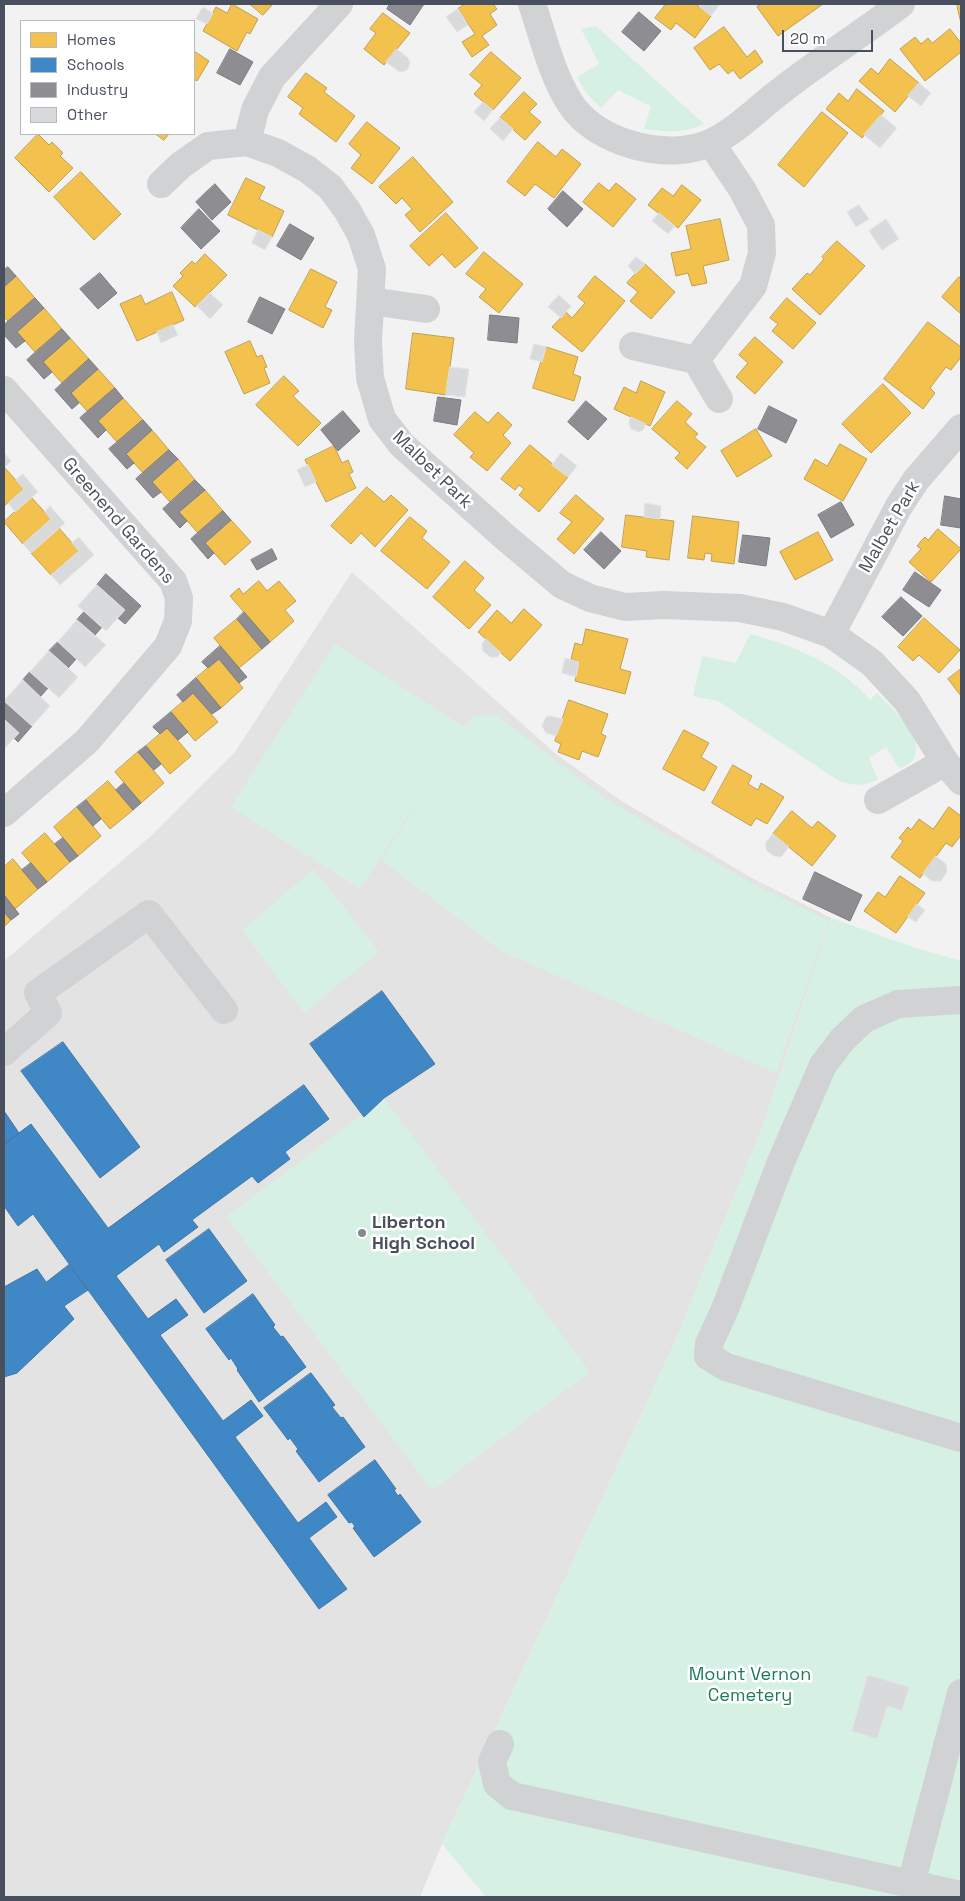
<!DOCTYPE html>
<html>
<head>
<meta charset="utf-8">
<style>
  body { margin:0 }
  #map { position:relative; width:965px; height:1901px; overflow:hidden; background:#f2f2f2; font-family:"Space Grotesk",sans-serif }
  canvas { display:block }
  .frame { position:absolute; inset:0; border:5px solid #49505d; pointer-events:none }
  .legend { position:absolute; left:20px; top:20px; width:175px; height:115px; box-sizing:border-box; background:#fff; border:1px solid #b6b9be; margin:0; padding:6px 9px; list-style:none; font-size:15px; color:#49505d }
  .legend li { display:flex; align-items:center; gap:10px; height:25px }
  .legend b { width:25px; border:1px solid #b6b9be }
  .scale { position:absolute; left:782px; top:30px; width:91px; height:22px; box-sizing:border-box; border:2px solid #49505d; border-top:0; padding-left:6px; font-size:15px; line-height:18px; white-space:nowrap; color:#49505d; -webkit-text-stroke:4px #fff; paint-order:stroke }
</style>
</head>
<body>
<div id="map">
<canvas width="965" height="1901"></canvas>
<div class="frame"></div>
<ul class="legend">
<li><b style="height:14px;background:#f2c14e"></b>Homes</li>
<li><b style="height:14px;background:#3f88c5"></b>Schools</li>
<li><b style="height:14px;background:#8d8d92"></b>Industry</li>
<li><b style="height:14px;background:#d9dadc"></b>Other</li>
</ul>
<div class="scale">20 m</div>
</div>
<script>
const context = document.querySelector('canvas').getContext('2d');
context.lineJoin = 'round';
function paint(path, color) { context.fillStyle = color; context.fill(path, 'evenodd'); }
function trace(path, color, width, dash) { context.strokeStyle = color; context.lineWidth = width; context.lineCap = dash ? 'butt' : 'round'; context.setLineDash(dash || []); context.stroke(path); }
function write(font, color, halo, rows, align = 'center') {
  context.font = font + ' "Space Grotesk",sans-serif'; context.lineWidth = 5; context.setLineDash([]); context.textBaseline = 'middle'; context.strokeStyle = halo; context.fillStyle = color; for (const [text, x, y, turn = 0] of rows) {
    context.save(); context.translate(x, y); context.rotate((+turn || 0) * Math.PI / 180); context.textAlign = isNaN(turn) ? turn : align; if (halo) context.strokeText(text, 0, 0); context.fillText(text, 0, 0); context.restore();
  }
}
paint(new Path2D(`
  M352,572L556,754L620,800L752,878L831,918L764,1123L675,1342L442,1844L420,1897H4V961L151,836L235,752Z`), '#e4e3e3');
paint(new Path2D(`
  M596,26L704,124C680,134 669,132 644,129L651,106L618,90L601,108L586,93L577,77L599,64L581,29Z
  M750,634C795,646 839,664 870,700L877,693C891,707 932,744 910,763C907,765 902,767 899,768L886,747L869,758L878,780C864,786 854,786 839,781L718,701L693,696L702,656L736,663Z
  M335,644L464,727L472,716L496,715L606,799L749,882L829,921L776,1073L501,951L381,860L447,755L360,889L231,807Z
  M314,869L379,952L304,1013L242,930Z
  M831,918L913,947L961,961V1897H486L442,1844L675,1342L764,1123Z
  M384,1098L590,1372L432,1491L226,1217Z`), '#d7f0e4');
const homes = new Path2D(`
  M232,4L258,19L250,34L247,32L237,51L203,31L216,7L227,13Z
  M250,4H273L263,15Z
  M465,4H493L497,9L490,14L497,25L482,36L489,45L472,57L462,42L475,34L458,9Z
  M666,4H696L711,16L695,38L676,23L671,30L655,18Z
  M762,4H823L778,36L757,7Z
  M957,4H961V23Z
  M383,13L410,33L384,65L364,49L376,33L370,29Z
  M724,27L747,57L755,50L763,62L740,79L733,70L728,74L719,64L710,70L694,48Z
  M950,29L961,43V52L925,81L900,49L915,37L921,44L928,38L932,43Z
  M194,51L209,61L197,81L194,79Z
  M491,52L521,78L493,110L474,94L482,85L470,75Z
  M890,59L919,83L895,112L859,81L871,68L878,74Z
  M306,73L327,88L324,92L355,116L336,142L299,114L303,108L288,97Z
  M857,89L884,111L862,138L826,109L839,93L848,101Z
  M524,92L537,104L529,112L541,122L525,140L500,118Z
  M822,112L848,133L804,187L778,165Z
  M367,122L400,148L372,184L351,168L361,155L349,144Z
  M38,134L49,145L52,142L63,153L60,156L73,168L49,192L15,158Z
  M156,134H169L164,140Z
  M538,142L556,157L562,149L581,164L554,198L535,184L525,196L507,182Z
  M413,157L453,202L420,232L405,215L412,209L402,198L396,204L379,187Z
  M81,172L121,214L94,240L54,197Z
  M246,178L265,187L259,199L284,211L272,237L228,215Z
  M599,183L609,191L616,183L636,199L613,227L583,202Z
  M682,185L701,200L678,228L648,205L662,188L673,196Z
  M446,213L478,248L455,268L442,254L429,266L410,246Z
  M720,219L729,260L703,266L707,283L692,286L688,273L676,276L671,253L691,249L686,226Z
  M837,241L865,266L820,315L792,289L807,273L810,275L824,259L822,257Z
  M484,252L523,284L499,313L479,297L486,289L466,274Z
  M205,254L227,275L195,307L173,286L183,276L180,273L192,261L195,264Z
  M645,264L675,292L651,319L630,301L638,292L627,283Z
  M311,269L337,282L325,307L332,310L323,328L289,310Z
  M16,276L35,298L8,321L4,317V287Z
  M595,276L625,301L582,352L552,327L566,312L572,318L585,303L578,297Z
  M959,277L961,279V314L942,297Z
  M172,292L184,320L137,341L120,304L141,295L145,304Z
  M787,298L816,323L793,349L772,331L778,324L770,318Z
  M44,308L62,329L35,352L17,332Z
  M928,322L961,347V357L951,370L946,367L930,388L935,393L923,409L884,379Z
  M413,333L454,338L446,395L406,389Z
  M755,337L783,362L755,394L736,377L748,363L739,355Z
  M70,338L89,359L62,383L43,362Z
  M250,341L257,357L262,355L267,367L264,368L270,383L244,394L225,352Z
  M546,347L578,357L573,374L581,377L574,401L533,388Z
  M98,369L115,388L88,412L71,393Z
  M284,376L299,391L293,396L321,423L298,446L256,405Z
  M641,381L665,392L650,426L614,409L624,387L636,393Z
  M883,384L911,413L871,453L842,424Z
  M123,398L143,420L117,442L98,421Z
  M677,401L692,414L685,422L698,434L694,437L706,447L687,469L675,458L680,453L652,429Z
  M475,412L488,423L498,412L512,425L503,435L511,443L487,471L470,457L474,453L454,435Z
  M756,429L772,456L737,477L721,451Z
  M152,430L169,450L143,473L126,454Z
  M840,444L867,459L843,501L804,479L815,459L827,466Z
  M530,445L568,477L539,512L519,495L524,489L519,485L515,490L501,479Z
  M334,446L342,463L348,460L353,472L349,474L356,488L326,502L305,460Z
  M178,459L195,480L170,502L152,482Z
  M4,467L24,489L4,506Z
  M367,487L384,502L391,495L408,510L375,547L361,533L351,544L331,526Z
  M205,490L223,511L198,533L179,512Z
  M576,495L604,519L574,554L557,539L572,522L560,513Z
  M31,497L51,519L23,544L4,522Z
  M626,515L674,521L669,560L646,557L647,551L622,547Z
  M693,516L739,522L734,564L711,561L712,554L705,553L704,560L688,558Z
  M410,517L427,531L422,538L450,562L427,589L381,551Z
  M231,520L251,542L225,565L205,543Z
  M59,528L79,551L51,575L31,553Z
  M938,529L961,549L931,582L909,562L921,549L917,546L922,540L925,537L928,540Z
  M818,532L833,560L795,580L780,552Z
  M465,561L484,578L474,590L491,605L469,629L433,597Z
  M259,581L267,591L279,581L296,601L285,610L294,621L270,642L230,596L239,588L243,594Z
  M524,609L542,625L510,661L478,632L497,610L511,623Z
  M924,618L960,650L939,673L919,655L913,661L898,647Z
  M237,619L262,649L239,668L214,638Z
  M586,629L628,639L620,669L631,672L625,694L575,681L579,662L571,659L575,643L582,645Z
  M219,659L243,688L221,708L196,678Z
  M961,669V696L948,679Z
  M193,693L218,722L195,741L171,712Z
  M569,700L608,714L601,734L606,736L598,757L582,751L579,760L558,752L561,744L555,741Z
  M167,728L191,756L170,774L146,746Z
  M684,730L709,743L701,757L717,767L704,791L663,769Z
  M138,752L164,783L141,803L115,772Z
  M733,765L752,776L748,784L758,790L761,783L784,797L767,824L756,818L751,826L712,803Z
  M108,781L133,810L110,829L86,800Z
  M77,807L101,836L78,856L54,827Z
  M949,807L961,816V835L952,847L946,843L920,878L891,857L903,841L899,838L908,827L911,830L919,819L933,829Z
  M792,811L812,828L818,821L836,836L812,866L773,834Z
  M45,833L70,862L47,882L22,853Z
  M13,859L38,889L15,909L4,895V867Z
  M900,876L925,893L896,933L864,911L878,892L885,897Z
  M4,912L11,920L4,927Z`);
paint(homes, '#f2c14e');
trace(homes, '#bf9f52', 1);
const schools = new Path2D(`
  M382,991L435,1064L384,1098L364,1117L310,1044Z
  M63,1042L140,1147L100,1178L21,1071Z
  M304,1085L329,1119L285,1152L290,1159L258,1183L252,1176L192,1220L198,1227L164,1252L159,1244L116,1276L148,1319L176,1299L188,1315L160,1335L223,1421L251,1400L263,1416L235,1437L298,1523L326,1502L337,1517L309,1538L347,1589L319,1609L33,1214L18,1226L4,1206V1144L31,1124L108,1228Z
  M4,1111L19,1133L4,1144Z
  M209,1229L247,1281L204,1313L166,1260Z
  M69,1265L88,1290L64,1306L74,1319L17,1373L4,1377V1287L37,1269L46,1282Z
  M253,1294L275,1325L273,1327L281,1337L283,1336L306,1367L259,1402L237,1370L238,1369L231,1358L229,1360L206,1329Z
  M311,1373L335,1405L332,1407L341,1418L343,1417L365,1447L319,1482L296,1451L298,1449L290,1438L288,1440L264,1408Z
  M375,1460L396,1489L394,1490L398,1496L400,1494L421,1522L374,1557L353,1528L355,1527L352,1522L349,1523L328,1495Z`);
paint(schools, '#3f88c5');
trace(schools, '#4277a6', 1);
const industry = new Path2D(`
  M390,4H424L410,25L387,9Z
  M639,12L661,31L644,51L622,32Z
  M230,49L253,62L240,85L217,73Z
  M215,184L231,202L212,220L196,202Z
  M563,191L583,209L567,227L548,209Z
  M199,209L220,231L201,249L181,228Z
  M290,224L314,238L301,260L277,246Z
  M8,267L16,276L4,287V270Z
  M100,273L117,293L98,309L80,289Z
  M260,297L285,309L272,334L248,322Z
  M35,298L44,308L17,332L25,341L16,348L4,335V325Z
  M490,315L519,318L517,343L488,340Z
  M62,329L70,338L43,362L52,372L44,379L27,360Z
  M89,359L98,369L71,393L79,403L72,409L55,390Z
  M115,388L123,398L98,421L106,430L98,438L80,418Z
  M438,397L461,400L457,425L434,421Z
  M586,401L607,419L588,440L568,422Z
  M769,406L797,420L786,443L758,429Z
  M343,411L360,431L338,451L321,430Z
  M143,420L152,430L126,454L134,463L127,469L109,449Z
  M169,450L178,459L152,482L161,492L153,498L136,479Z
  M195,480L205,490L179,512L187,521L180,528L163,509Z
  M945,496L961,499V528L941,525Z
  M841,502L854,525L831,538L818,515Z
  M223,511L231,520L205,543L214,553L208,559L191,539Z
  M601,532L621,551L604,569L584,550Z
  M743,535L770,538L766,566L739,562Z
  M272,549L277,559L257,570L251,560Z
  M915,572L941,590L929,607L903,590Z
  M106,574L141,606L125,624L118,618L125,610L97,585Z
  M901,597L922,616L903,636L882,617Z
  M84,612L102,627L95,635L77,620Z
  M244,612L270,642L262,649L237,619Z
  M58,642L76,659L68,668L49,651Z
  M220,646L247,677L239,683L219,659L208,668L202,662Z
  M30,672L48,688L40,697L23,680Z
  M196,678L221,708L212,714L193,693L183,702L177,695Z
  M4,701L32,726L18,742L14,738L19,733L4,719Z
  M171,712L188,732L178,740L167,728L160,734L153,727Z
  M146,746L161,764L154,770L138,752Z
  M124,783L141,803L133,810L116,790Z
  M86,800L101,819L93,826L77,807Z
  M63,838L78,856L70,862L55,844Z
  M31,863L47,882L38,889L22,870Z
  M815,872L862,895L850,921L803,899Z
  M4,895L19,914L11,920L4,912Z`);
paint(industry, '#8d8d92');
trace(industry, '#797b82', 1);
const building = new Path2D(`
  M703,4H720L711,16L700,7Z
  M203,7L213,13L207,24L196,19Z
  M458,9L468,25L457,32L446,17Z
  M397,49L408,58L410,63L408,69L403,72L398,71L386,62Z
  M919,83L931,93L921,106L908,96Z
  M483,102L493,110L484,121L474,112Z
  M881,115L897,128L880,148L864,135Z
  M500,118L513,129L503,141L490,129Z
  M859,205L869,219L856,227L847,212Z
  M659,213L675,226L668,234L652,221Z
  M886,219L899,239L882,250L869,231Z
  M258,230L272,237L265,250L252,243Z
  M636,257L645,264L635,274L628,266Z
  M210,293L223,305L210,319L197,306Z
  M559,295L571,306L561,318L548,307Z
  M173,325L178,335L161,343L157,332Z
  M534,344L546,347L542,362L530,359Z
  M450,367L469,369L465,397L446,395Z
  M631,417L646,424L643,430L639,432L631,429L629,423Z
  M4,453L11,461L4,468Z
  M561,453L577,466L568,477L552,465Z
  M308,465L316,482L305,487L297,470Z
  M23,474L38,492L15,512L8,503L24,489L16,480Z
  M645,503L661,506L660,519L644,517Z
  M50,506L65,523L31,553L23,544L51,519L45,512Z
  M79,537L94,555L60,585L51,575L79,551L72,543Z
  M97,585L125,610L106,631L78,606Z
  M77,620L106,645L85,667L58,642Z
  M486,639L501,653L497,657H490L483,651L482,644Z
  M49,651L78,677L59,698L30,672Z
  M565,658L579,662L576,677L562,673Z
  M23,680L50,706L32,726L4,701Z
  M551,716L563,719L556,736L546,733L542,726L546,717Z
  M4,719L19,733L4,749Z
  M773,834L789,847L781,857L774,856L767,851L765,844Z
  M936,856L946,864L947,872L941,881H932L923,874Z
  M917,904L925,910L916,922L908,917Z
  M868,1675L909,1687L902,1711L887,1706L877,1739L852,1731Z`);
paint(building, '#d9dadc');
trace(building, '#e3e4e5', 1);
trace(new Path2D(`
  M532,4C543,36 551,73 570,103C595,143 669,163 712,142C738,130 759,107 782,90C820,60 862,34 901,4
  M247,142L255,110L272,77L339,4
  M161,184L181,165L208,146L247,142L278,153L307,169L330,187L347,210L361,235L372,269L368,342L370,378L382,419L402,445L505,537L562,585L590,598L625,607L664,605L740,608L783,617L831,634L872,663L907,701L945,762L961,781
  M371,301L426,309
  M633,346L696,360L719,399
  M696,360L753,286L762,253L761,225L742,189L711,143
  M4,390L173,581L179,598L178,621L168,646L87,741L4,813
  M831,634L899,506L916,480L961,428
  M878,800L945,762
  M961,1000L898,1004L864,1019L842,1040L823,1065L781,1162L725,1309L709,1344L708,1356L726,1367L961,1438
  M4,1052L48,1013L38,993L149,914L224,1010
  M500,1744L492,1762L497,1784L512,1796L961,1895
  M911,1884L961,1693`), '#d0d2d4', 28);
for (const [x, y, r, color] of [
  [362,1233,5,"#848991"]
]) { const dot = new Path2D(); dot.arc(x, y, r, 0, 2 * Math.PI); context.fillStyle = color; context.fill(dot); trace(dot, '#fff', 2); }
write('18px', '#49505d', '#fff', [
  ["Malbet Park",432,470,44],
  ["Greenend Gardens",118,521,49],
  ["Malbet Park",890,527,-60]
]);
write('bold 18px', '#49505d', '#fff', [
  ["Liberton",372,1223],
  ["High School",372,1244]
], 'left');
write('18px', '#1b7d5b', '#fff', [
  ["Mount Vernon",750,1675],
  ["Cemetery",750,1696]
]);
</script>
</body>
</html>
